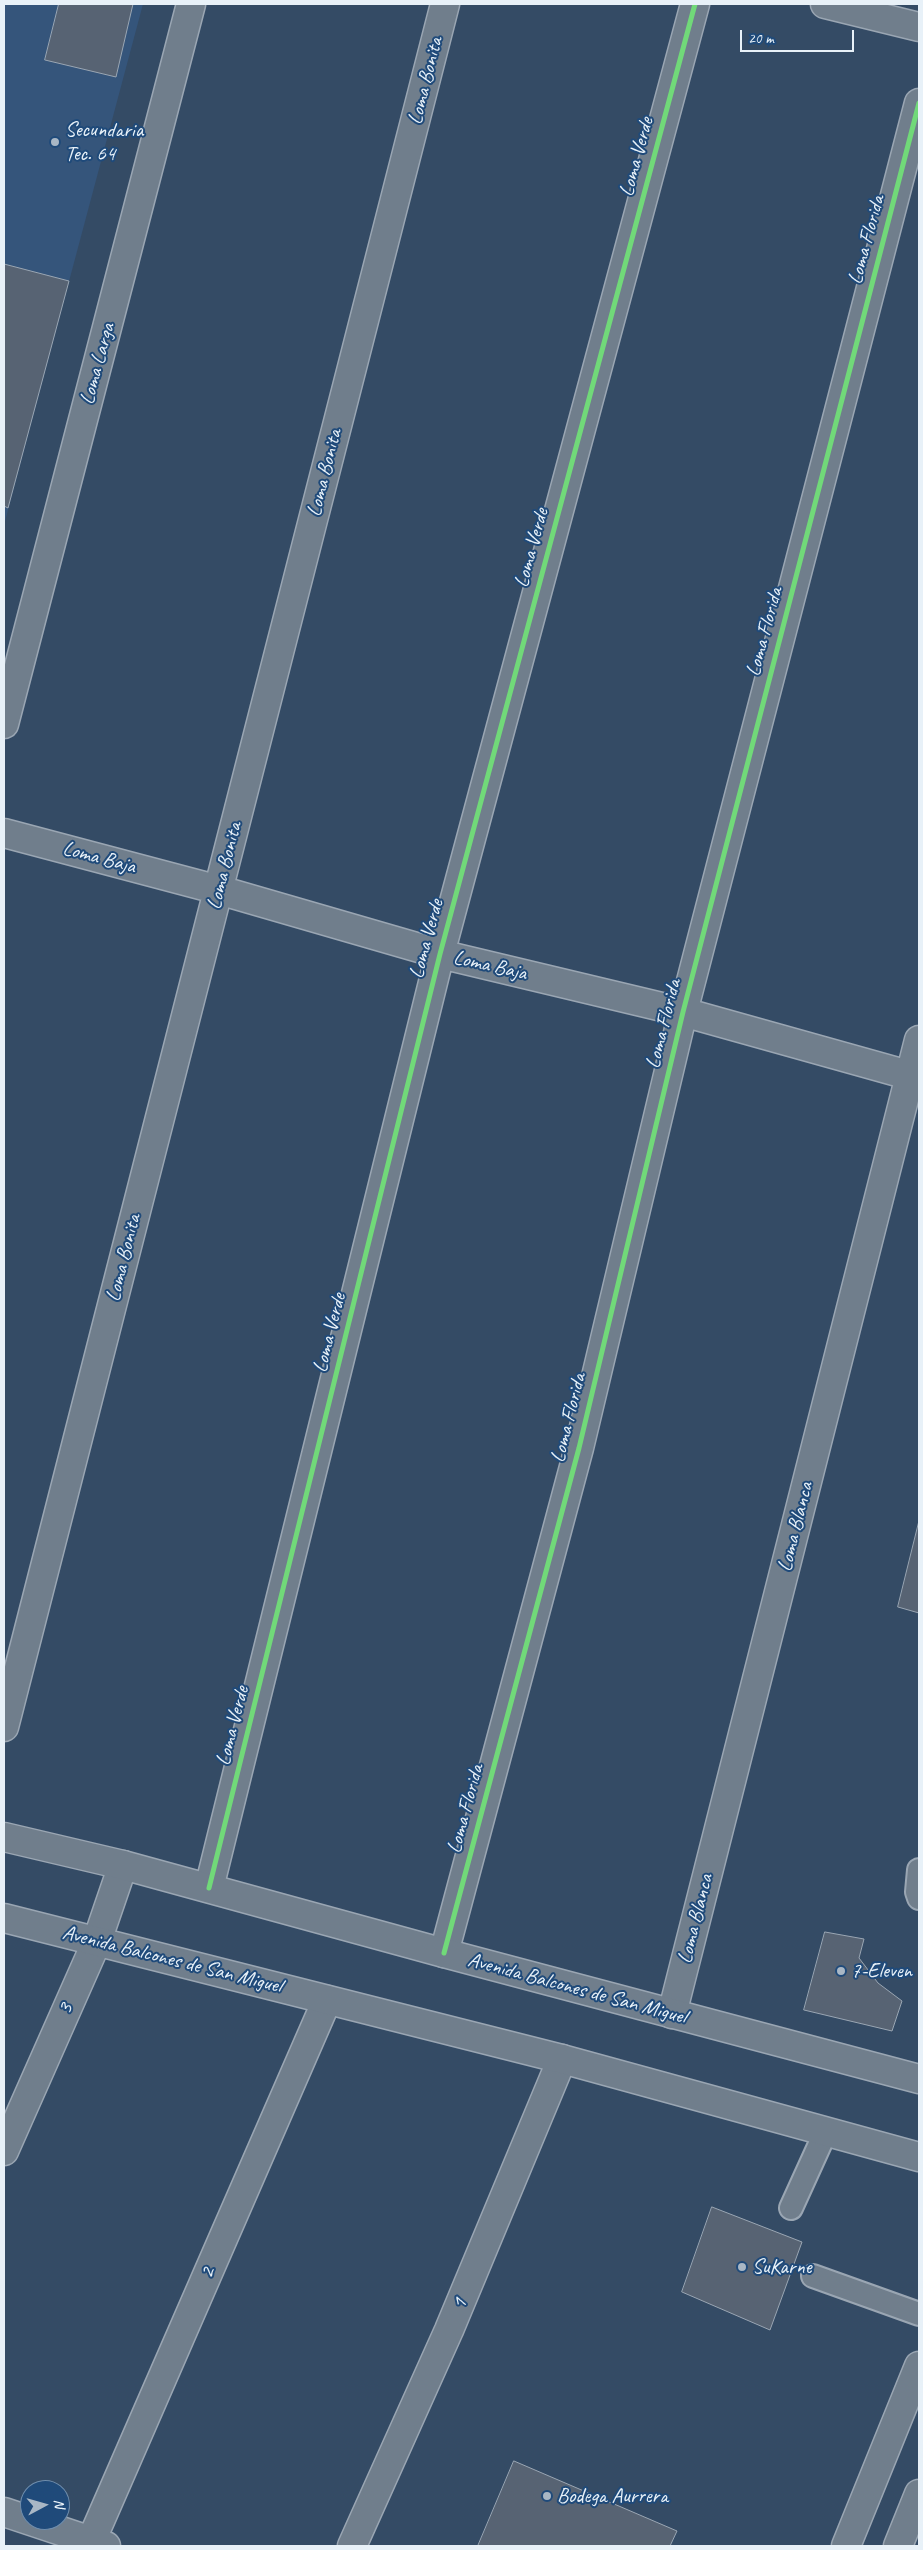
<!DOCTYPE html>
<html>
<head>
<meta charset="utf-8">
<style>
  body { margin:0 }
  #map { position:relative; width:923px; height:2550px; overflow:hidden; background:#344b65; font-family:Caveat,sans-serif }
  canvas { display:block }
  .frame { position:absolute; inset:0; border:5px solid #e8f1f8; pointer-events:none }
  .north { position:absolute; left:20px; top:2480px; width:50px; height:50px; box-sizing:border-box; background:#1f4a7a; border:1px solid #6f8dac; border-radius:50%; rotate:84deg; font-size:14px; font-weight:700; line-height:20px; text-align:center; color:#e8f1f8 }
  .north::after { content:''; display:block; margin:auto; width:18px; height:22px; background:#a9b7c5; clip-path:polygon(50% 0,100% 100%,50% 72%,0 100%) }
  .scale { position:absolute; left:740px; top:30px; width:114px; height:22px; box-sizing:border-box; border:2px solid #e8f1f8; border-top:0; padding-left:6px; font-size:15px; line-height:18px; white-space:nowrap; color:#e8f1f8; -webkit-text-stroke:4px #1f4a7a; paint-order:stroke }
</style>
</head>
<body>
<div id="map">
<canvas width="923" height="2550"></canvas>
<div class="frame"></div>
<div class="north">N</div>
<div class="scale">20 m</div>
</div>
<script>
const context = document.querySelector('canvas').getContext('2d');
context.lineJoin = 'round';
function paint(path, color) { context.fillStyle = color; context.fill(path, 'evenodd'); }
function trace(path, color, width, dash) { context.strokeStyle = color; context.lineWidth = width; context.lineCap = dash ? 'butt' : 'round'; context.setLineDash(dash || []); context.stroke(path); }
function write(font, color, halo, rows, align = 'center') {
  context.font = font + ' Caveat,sans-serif'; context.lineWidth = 4; context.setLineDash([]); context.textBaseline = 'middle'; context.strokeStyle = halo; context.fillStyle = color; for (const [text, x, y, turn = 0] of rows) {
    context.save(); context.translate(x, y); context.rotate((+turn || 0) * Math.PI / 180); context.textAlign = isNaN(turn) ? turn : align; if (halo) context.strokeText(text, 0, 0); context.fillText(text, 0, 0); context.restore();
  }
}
paint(new Path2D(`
  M4,4H143L4,525Z`), '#35557b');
const building = new Path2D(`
  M59,4H133L116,77L45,60Z
  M4,264L69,281L8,508L4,506Z
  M919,1521V1613L898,1607Z
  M825,1932L864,1939L859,1958L878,1983L902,2001L892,2031L804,2010Z
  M712,2207L802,2242L770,2330L682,2292Z
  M514,2461L677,2531L670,2546H478Z`);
paint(building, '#576373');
trace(building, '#9aa6b3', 1);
const lane = new Path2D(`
  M919,1870L917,1892L919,1898
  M791,2208L826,2131
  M813,2276L919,2314`);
const street = new Path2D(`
  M825,4L919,27
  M4,724L191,4
  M4,833L219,890L440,954L683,1012L919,1078
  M4,1727L445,4
  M209,1888L440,954L695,4
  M444,1953L579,1448L683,1012L919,103
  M672,2014L919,1040
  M4,2151L97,1941L123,1865
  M4,2512L106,2546
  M89,2546L327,2000
  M352,2546L449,2330L562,2059`);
const secondary = new Path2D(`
  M4,1837L123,1865L444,1953L919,2079
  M4,1918L562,2059L919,2157
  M846,2546L919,2366
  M898,2546L919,2494`);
trace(lane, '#9aa6b3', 26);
trace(street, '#9aa6b3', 31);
trace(secondary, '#9aa6b3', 31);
trace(lane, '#707e8c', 22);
trace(street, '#707e8c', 28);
trace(secondary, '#707e8c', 28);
trace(new Path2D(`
  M209,1888L440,954L695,4
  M444,1953L579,1448L683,1012L919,103`), '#71d979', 5);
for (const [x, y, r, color] of [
  [55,142,5,"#a9b7c5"],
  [841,1971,5,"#a9b7c5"],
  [742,2267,5,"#a9b7c5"],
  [547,2496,5,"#a9b7c5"]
]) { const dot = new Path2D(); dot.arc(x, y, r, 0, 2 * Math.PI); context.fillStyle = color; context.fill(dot); trace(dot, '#1f4a7a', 2); }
write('21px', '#e8f1f8', '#1f4a7a', [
  ["Loma Bonita",426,81,-76],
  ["Loma Verde",637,157,-75],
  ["Loma Florida",867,240,-75],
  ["Loma Larga",98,364,-75],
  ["Loma Bonita",325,473,-76],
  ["Loma Verde",532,548,-75],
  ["Loma Florida",765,632,-75],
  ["Loma Baja",99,858,15],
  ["Loma Bonita",225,866,-76],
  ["Loma Verde",427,939,-75],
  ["Loma Baja",490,966,13],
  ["Loma Florida",664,1024,-76],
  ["Loma Bonita",124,1258,-76],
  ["Loma Verde",330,1333,-76],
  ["Loma Florida",569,1418,-76],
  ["Loma Blanca",796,1527,-76],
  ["Loma Verde",233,1726,-76],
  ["Loma Florida",466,1809,-75],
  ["Loma Blanca",696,1919,-76],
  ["Avenida Balcones de San Miguel",172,1960,14],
  ["Avenida Balcones de San Miguel",577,1989,15],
  ["3",66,2009,-66],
  ["2",208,2273,-66],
  ["1",460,2304,-67]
]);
write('21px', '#e8f1f8', '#1f4a7a', [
  ["Secundaria",65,130],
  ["Tec. 64",65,154],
  ["7-Eleven",851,1971],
  ["SuKarne",752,2267],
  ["Bodega Aurrera",557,2496]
], 'left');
</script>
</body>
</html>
